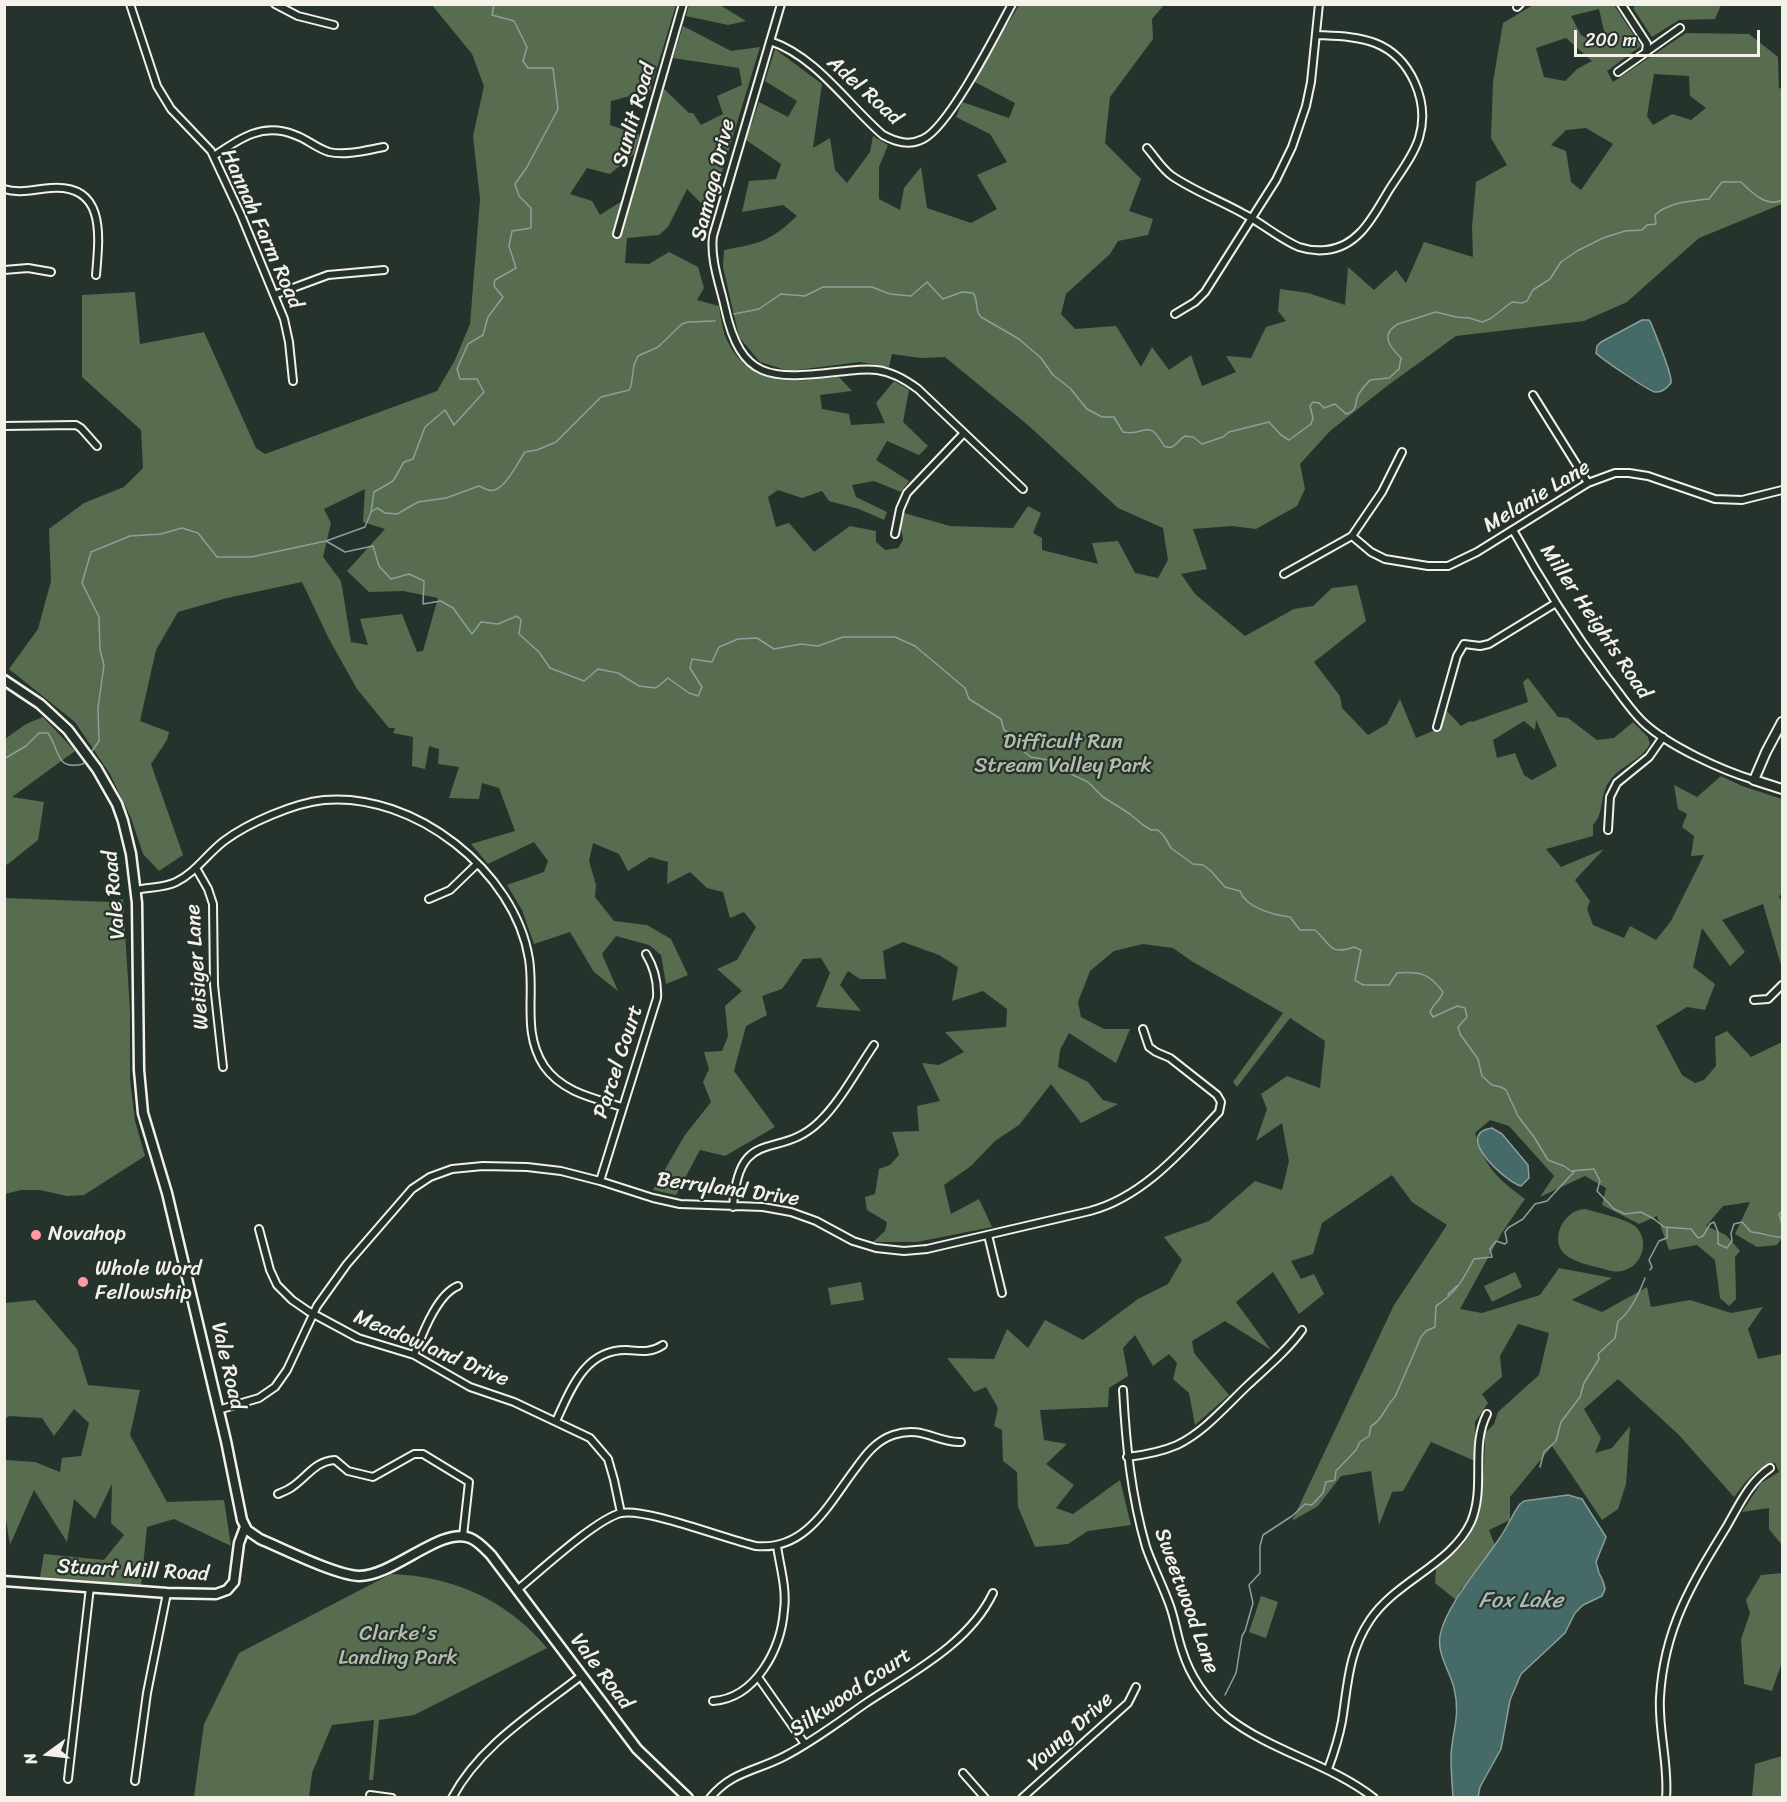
<!DOCTYPE html>
<html>
<head>
<meta charset="utf-8">
<style>
  body { margin:0 }
  #map { position:relative; width:1787px; height:1802px; overflow:hidden; background:#26332d; font-family:Sriracha,sans-serif }
  canvas { display:block }
  .frame { position:absolute; inset:0; border:6px solid #f4f1e8; pointer-events:none }
  .north { position:absolute; left:18px; top:1724px; width:60px; height:60px; -webkit-text-stroke:4px #26332d; paint-order:stroke; rotate:255deg; font-size:16px; font-weight:700; line-height:24px; text-align:center; color:#f4f1e8 }
  .north::after { content:''; display:block; margin:auto; width:21px; height:27px; background:#f4f1e8; clip-path:polygon(50% 0,100% 100%,50% 72%,0 100%) }
  .scale { position:absolute; left:1574px; top:30px; width:186px; height:27px; box-sizing:border-box; border:3px solid #f4f1e8; border-top:0; padding-left:8px; font-size:18px; line-height:21px; white-space:nowrap; color:#f4f1e8; -webkit-text-stroke:4px #26332d; paint-order:stroke }
</style>
</head>
<body>
<div id="map">
<canvas width="1787" height="1802"></canvas>
<div class="frame"></div>
<div class="north">N</div>
<div class="scale">200 m</div>
</div>
<script>
const context = document.querySelector('canvas').getContext('2d');
context.lineJoin = 'round';
function paint(path, color) { context.fillStyle = color; context.fill(path, 'evenodd'); }
function trace(path, color, width, dash) { context.strokeStyle = color; context.lineWidth = width; context.lineCap = dash ? 'butt' : 'round'; context.setLineDash(dash || []); context.stroke(path); }
function write(font, color, halo, rows, align = 'center') {
  context.font = font + ' Sriracha,sans-serif'; context.lineWidth = 4.5; context.setLineDash([]); context.textBaseline = 'middle'; context.strokeStyle = halo; context.fillStyle = color; for (const [text, x, y, turn = 0] of rows) {
    context.save(); context.translate(x, y); context.rotate((+turn || 0) * Math.PI / 180); context.textAlign = isNaN(turn) ? turn : align; if (halo) context.strokeText(text, 0, 0); context.fillText(text, 0, 0); context.restore();
  }
}
paint(new Path2D(`
  M1637,4H1721V5L1715,19L1679,20L1652,37L1633,8Z
  M432,5H676L650,91L611,101L610,125L640,135L634,154L610,174L587,168L570,194L592,201L600,215L622,201L613,236L618,238L664,89L689,113H693L701,125L723,114L717,96L742,85L739,68L673,58L683,26L731,51L760,47L710,212L687,189L668,227L659,235L627,238L625,263L649,264L669,252L698,267L704,288L697,300L719,306C721,317 722,329 726,338C749,389 792,382 839,377L852,391L820,395L822,409L849,414L851,425L885,423L876,403L894,381L909,390L903,422L928,446L919,455L887,441L876,460L909,481L901,492L874,481L852,485L856,497L887,512L884,520L859,509L829,501L822,491L802,498L778,490L768,497L776,527L789,523L814,552L850,526L876,531V542L885,550L898,548L903,540L901,527L904,513L950,526L1013,528L1028,506L1041,513L1033,533L1042,538V550L1098,564L1092,543L1118,541L1135,573L1158,578L1168,560L1163,528L1118,508L1029,426L945,357L921,358L892,354L889,367L860,362L789,371L760,362L739,337L723,267L724,250C761,243 769,242 797,216L783,205L742,212L749,181L776,179L781,164L746,140L759,102L788,117L797,101L765,81L775,49L822,84L813,148L830,138L835,170L847,183L870,152L873,136L888,145L879,167V199L900,210L904,188L921,167L927,208L971,223L997,209L977,175L1007,162L990,134L956,117L962,102L1009,118L1015,103L973,81L1019,5H1164L1152,19L1153,39L1110,97L1105,143L1141,179L1129,211L1153,219L1148,235L1118,241L1110,254L1066,294L1061,314L1075,329L1116,326L1141,367L1152,347L1169,370L1191,355L1202,386L1236,372L1226,356L1251,358L1266,327L1286,321L1278,311L1280,289L1308,293L1345,305L1348,267L1374,290L1396,270L1406,283L1424,242L1473,257L1472,228L1476,182L1507,165L1491,138L1493,82L1503,23L1533,5H1614L1641,46L1607,71L1613,82L1686,33L1749,34L1778,57L1779,89L1782,87V204L1699,238L1627,302L1584,321L1456,336L1387,386L1330,431L1300,464L1305,489L1297,506L1256,529L1232,526L1193,529L1207,569L1181,574L1195,594L1245,636L1294,609L1313,606L1332,588L1357,585L1366,621L1314,662L1340,696L1342,708L1368,735L1387,724L1400,699L1416,738L1433,731L1445,709L1461,726L1470,721L1472,722L1528,702L1523,682L1528,678L1558,717L1568,718L1597,740L1614,738L1633,722L1648,737L1650,744C1640,762 1620,765 1609,782C1599,797 1605,812 1593,825V836L1546,849L1561,867L1604,849L1575,880L1590,901L1587,909L1593,925L1624,938L1630,926L1656,940L1671,921L1704,855L1691,856L1694,836L1682,827L1687,814L1678,809L1674,785L1697,797L1721,776L1742,786L1782,799V893L1779,897L1782,901L1781,965L1763,904L1722,920L1745,952L1730,966L1702,928L1693,967L1715,984L1705,1010L1687,1007L1656,1026L1682,1075L1695,1083L1704,1080L1716,1066L1715,1037L1727,1031L1751,1057L1782,1042V1238L1777,1245L1757,1247L1735,1234L1750,1202L1723,1206L1706,1226L1726,1235L1740,1251L1735,1257L1736,1299L1729,1306L1720,1298L1715,1260L1697,1245L1669,1250L1657,1216L1639,1224L1602,1205L1606,1188L1585,1176L1540,1197L1554,1176L1509,1126L1490,1120L1475,1133C1484,1167 1498,1179 1525,1199L1501,1234L1460,1309L1482,1313L1540,1295L1559,1268L1612,1278L1572,1300L1602,1312L1647,1287L1651,1307L1690,1300L1731,1313L1763,1307L1748,1329L1758,1359L1782,1354V1545L1769,1529V1508L1742,1512L1761,1483L1779,1472L1775,1463C1756,1466 1746,1482 1734,1497L1679,1435L1618,1379L1584,1409L1601,1438L1595,1453L1612,1448L1630,1426L1626,1484L1618,1509L1602,1520L1552,1446L1510,1497V1520L1489,1530L1495,1545L1469,1582L1461,1589L1456,1600L1435,1583L1436,1569C1444,1562 1453,1555 1461,1547C1485,1521 1484,1467 1485,1433L1494,1424L1498,1412L1539,1375L1549,1333L1518,1324L1500,1356L1502,1377L1482,1394L1488,1403L1475,1422V1461L1431,1442L1403,1491L1392,1492L1379,1525L1371,1471L1341,1476L1318,1506L1292,1521L1394,1305L1447,1225L1412,1202L1392,1175L1322,1223L1313,1254L1291,1261L1301,1279L1314,1274L1324,1294L1299,1314L1273,1272L1236,1302L1271,1350L1225,1321L1192,1341L1194,1353L1229,1395L1195,1425L1189,1393L1173,1379L1177,1363L1169,1354L1153,1366L1135,1335L1123,1348L1128,1376L1109,1388L1108,1407L1040,1410L1044,1440L1067,1444L1046,1464L1074,1485L1056,1508L1073,1514L1120,1480L1131,1525L1088,1531L1068,1544L1035,1547L1018,1507L1017,1472L1003,1461L1002,1430L994,1426L998,1408L986,1387L974,1392L947,1358L994,1359L1007,1329L1028,1348L1045,1320L1083,1340L1138,1299L1168,1284L1182,1260L1164,1237L1209,1221L1255,1181L1282,1190L1289,1161L1282,1123L1256,1141L1267,1109L1261,1094L1287,1076L1320,1088L1325,1041L1290,1018L1237,1087L1233,1082L1283,1013L1193,962L1173,948L1143,944L1114,951L1090,971L1078,1002L1081,1017L1104,1029H1130L1116,1063L1069,1033L1060,1050L1058,1067L1088,1082L1103,1100L1118,1104L1081,1123L1051,1084L1019,1125L995,1141L971,1166L944,1185L951,1214L979,1199L992,1227L917,1242H873L885,1231L887,1222L867,1210L865,1197L875,1194L879,1169L890,1165L899,1155L892,1132L919,1131L917,1106L940,1101L922,1063L939,1065L964,1052L945,1032L1006,1027L1007,1009L983,991L952,1001L958,967L939,955L903,942L883,951L886,979H860L848,971L840,985L861,1011L816,1007L830,973L821,958L803,959L782,989L762,996L767,1015L746,1026L734,1071L775,1127L725,1156L700,1150L676,1195L653,1190L685,1135L711,1102L703,1082L709,1069L704,1052L722,1051L728,1036L725,1006L742,991L717,969L737,960L756,927L744,912L730,918L723,892L707,888L690,872L667,884L668,862L650,857L628,871L619,854L593,843L589,861L596,885L595,897L614,921L647,925L671,939L688,975L666,984L661,955L649,945L616,936L602,954L618,991L594,972L570,932L534,944L522,910L507,885L544,872L548,861L534,842L488,864L471,844L515,831L499,788L482,783L479,799L449,798L459,767L438,764L439,749L429,746L425,769L412,766L413,737L393,733L395,728H389L357,689L329,639L302,582L227,598L178,612L156,650L140,721L169,732L167,740L151,764L183,855L159,871L143,854L131,818L110,774L75,722L9,669L38,629L51,581L49,529L84,503L124,487L143,468L141,430L82,377V295L135,292L140,344L204,332L256,448L265,454L437,391L455,360L470,324L480,199L473,136L484,86L472,54ZM1599,9L1605,35L1596,43L1581,35L1571,16ZM1566,38L1592,61L1577,69L1565,81L1544,77L1536,48ZM1654,74L1689,76L1690,96L1706,108L1691,120L1672,114L1653,125L1647,116ZM1586,128L1613,144L1581,190L1571,182L1566,151L1551,145L1566,130ZM365,489L363,522L385,529L347,571L369,592L403,591L438,598L423,651L417,652L402,614L360,619L368,645L351,642L341,581L323,557L331,523L324,509ZM1536,720L1557,766L1532,780L1524,775L1515,753L1497,758L1493,740L1524,721L1535,730Z
  M689,5H720L746,21L728,25L686,16Z
  M43,717L75,751L12,797L44,802L38,840L8,864L5,865V739L26,724Z
  M5,898L110,902L123,899L130,1012V1079L135,1121L145,1156L84,1195L67,1196L40,1190H21L5,1194Z
  M1585,1209C1598,1213 1629,1219 1637,1228C1653,1246 1636,1279 1607,1270C1595,1266 1578,1264 1567,1256C1548,1243 1562,1210 1585,1209Z
  M1515,1272L1522,1287L1492,1302L1484,1286Z
  M861,1282L864,1300L831,1305L828,1288Z
  M35,1300L77,1349L88,1385L140,1390L130,1435L167,1502L224,1500L231,1546L174,1519L147,1527L141,1586L40,1577L44,1554L104,1560L124,1535L111,1523L112,1484L95,1519L74,1499L67,1542L34,1490L10,1545L5,1514V1460L35,1462L60,1472L62,1458L81,1456L89,1423L74,1409L54,1436L42,1418L9,1416L5,1419V1303Z
  M1782,1573V1662L1772,1691L1744,1684L1741,1639L1750,1613L1746,1600L1761,1575Z
  M391,1574C453,1576 507,1600 547,1648L414,1715L379,1720L373,1780H369L374,1720L332,1725L312,1773L309,1797H194L204,1724L239,1653Z
  M1261,1596L1278,1602L1266,1638L1249,1632Z
  M1782,1756V1797H1752L1755,1764Z`), '#586c50');
const water = new Path2D(`
  M1642,320H1649L1651,323C1655,334 1673,375 1671,383C1667,388 1662,393 1655,392C1649,391 1600,358 1596,353L1597,346L1601,342Z
  M1492,1128L1502,1134L1528,1165L1529,1178L1521,1186C1506,1182 1452,1134 1492,1128Z
  M1568,1495L1582,1499L1606,1537L1596,1562L1599,1573L1603,1581L1605,1589L1602,1596L1583,1605L1575,1613L1565,1633L1521,1674L1510,1700L1501,1749L1480,1787L1478,1797H1453C1452,1784 1451,1770 1451,1756C1452,1731 1461,1716 1454,1688C1450,1671 1437,1655 1440,1636C1445,1606 1482,1565 1499,1539C1507,1528 1512,1515 1520,1504L1524,1501Z`);
paint(water, '#456a68');
trace(water, '#8ba09b', 1.5);
trace(new Path2D(`
  M734,314L759,309L781,294L805,296L823,287H872L890,294L911,296L927,282L943,299L962,292L973,293C979,301 974,310 981,317L1019,339L1041,358L1053,375L1070,388L1087,409L1102,417H1114L1123,432C1146,437 1147,416 1164,446C1175,451 1176,441 1185,436L1193,437L1202,444L1223,437L1229,432L1269,422L1281,435L1289,440L1311,424L1313,418L1310,406L1313,402L1319,403L1324,408L1335,404L1346,414C1356,411 1355,407 1357,398C1359,391 1366,385 1370,380L1389,378L1399,369L1401,358C1391,348 1379,335 1398,324L1436,312L1456,317L1469,318L1482,322L1490,319L1512,302L1522,303L1527,301L1533,290L1550,279L1561,262L1577,251L1603,238L1625,231L1642,230L1647,225L1656,224L1655,215C1669,202 1691,201 1709,199L1722,182H1741C1751,192 1767,208 1782,200
  M371,512L377,508L385,513L397,514L418,502L446,498L479,486C482,487 485,489 488,490C503,495 518,462 525,452L537,450L556,442L601,397L629,390L631,386L634,365L638,356L658,347L682,324L688,322L715,321
  M326,541L365,527L371,512L374,492L393,481L404,462L413,459L425,427L445,410L454,425L484,392L477,379H460L457,369L468,344L483,335L488,317L503,297L494,286L495,280L516,268L509,246L512,231L531,228V208L519,196L515,184L527,167L558,109L553,68H528L523,61L527,47L514,21L492,15L494,4
  M90,754L99,741L98,708L104,665L100,650L99,617L82,583L91,552L130,536L161,534L182,528L198,533L217,557H251L326,541L345,552L373,546L379,566L391,579L409,574L424,581L423,604L441,601L453,608L472,634L481,622L498,624L517,616L521,620L519,634L539,652L550,668L584,681L598,669L618,673L639,686L656,688L668,678L689,693L698,696L702,687L690,668L692,659L712,662L719,647L738,639L757,638L774,649L801,644L818,646L843,637H895L915,646L965,688L969,699L1001,719L1004,730L1016,737L1023,751L1031,757L1048,760L1058,768L1088,782L1103,797L1130,814L1143,825L1151,830H1158L1164,836L1171,848L1193,864L1203,865L1211,871L1225,887L1240,891C1246,908 1274,915 1290,917L1300,930H1315C1331,944 1329,956 1354,947L1361,950L1355,980L1363,985H1389L1397,973C1419,971 1429,973 1443,992C1441,1000 1433,1004 1430,1012L1433,1017L1457,1006L1465,1008L1467,1017L1458,1027L1460,1034L1478,1059L1482,1076L1492,1085L1501,1087L1506,1090L1518,1116L1534,1137L1548,1160L1564,1166L1571,1171L1594,1169L1600,1181L1597,1191L1614,1209L1625,1214L1641,1212L1654,1219L1664,1227L1691,1229L1698,1238L1703,1236L1710,1224L1714,1222L1718,1232V1244L1727,1248L1732,1241L1731,1233L1734,1224L1742,1222L1751,1232C1762,1232 1772,1238 1782,1237
  M4,759L26,746L39,733H48C60,750 55,771 83,764L85,761
  M1782,1211L1779,1214L1782,1224
  M1650,1270L1652,1267L1649,1260L1659,1241L1667,1238V1228
  M1448,1295L1449,1293L1457,1286
  M1540,1467L1544,1452L1556,1441L1561,1422L1580,1397L1584,1383L1599,1359L1598,1354L1615,1338L1618,1321C1630,1313 1640,1291 1645,1278
  M1225,1695L1236,1673L1242,1636L1245,1631L1253,1603L1249,1585L1260,1573V1546L1263,1535L1292,1516L1305,1504L1312,1505L1323,1493L1326,1482L1335,1480L1336,1471L1356,1450L1360,1442L1369,1436L1371,1426C1382,1421 1386,1405 1395,1397L1421,1337L1426,1331L1435,1327L1436,1306C1455,1294 1463,1280 1474,1259L1492,1257L1490,1249L1496,1241L1505,1244L1507,1242L1505,1232L1508,1228L1523,1219L1535,1204L1547,1201L1574,1172`), '#8ba09b', 1.5);
const minor = new Path2D(`
  M130,4L157,86L171,109L211,151L241,215L284,319L289,342L293,381
  M275,4L298,16L334,25
  M781,4L713,236C710,260 720,285 725,308C741,381 771,379 836,372C850,371 864,368 877,370C893,372 906,380 918,389L1023,489
  M1621,4L1647,44L1646,51
  M1517,7L1520,4
  M770,41C817,57 847,104 883,135C896,142 909,146 923,139C949,127 996,34 1012,4
  M1618,72L1680,28
  M1147,148C1155,157 1162,169 1172,176C1194,191 1221,201 1244,214C1263,224 1280,239 1299,247C1308,250 1317,251 1326,250C1359,247 1374,215 1389,190C1399,174 1413,157 1419,138C1430,102 1411,57 1375,43C1357,36 1336,36 1316,35
  M214,156C240,138 263,122 295,135C307,139 316,148 329,152C346,156 367,150 384,147
  M4,189C20,194 35,189 51,188C107,184 99,238 96,275
  M617,234L683,4
  M4,270L28,268L51,272
  M274,295L328,275L384,270
  M1175,314L1195,302L1205,292L1276,180L1292,147L1306,106L1311,82L1319,4
  M1533,395L1588,483
  M4,426L76,425L81,428L97,446
  M1513,530C1541,581 1572,630 1607,677C1619,692 1630,710 1644,723C1669,746 1721,770 1754,780
  M895,534L900,509L907,493L964,433
  M1352,536L1371,552L1385,559L1428,566H1448L1477,552L1588,483L1615,473H1629L1648,476L1715,499L1742,500L1782,490
  M1284,574L1352,536L1382,492L1402,452
  M1437,727L1457,656L1464,644L1480,646L1489,644L1556,603
  M1608,830L1610,797L1617,783L1649,757L1663,737
  M196,868L208,889L213,904L214,985L223,1067
  M136,890C149,887 164,888 176,882C195,873 207,854 224,841C248,823 294,803 324,800C414,792 515,871 529,959C535,996 522,1032 544,1066C562,1092 593,1098 622,1107
  M429,899L450,890L477,864
  M1754,1000L1768,999L1782,985
  M600,1181L657,998C658,982 655,969 646,954
  M733,1207C739,1123 779,1162 820,1121C840,1102 858,1068 874,1045
  M259,1229L270,1270L277,1285L292,1300L308,1311L358,1338L414,1355L470,1387L514,1402L590,1438L608,1459L614,1480L621,1513
  M988,1235L1002,1293
  M414,1355C422,1335 437,1294 458,1286
  M1123,1390C1126,1444 1131,1495 1146,1547C1153,1567 1163,1586 1170,1606C1175,1620 1177,1635 1182,1650C1190,1676 1206,1699 1227,1717C1272,1752 1329,1763 1374,1798
  M218,1410L259,1398L275,1387L287,1370L317,1306L347,1264L412,1189L430,1177L452,1169L483,1166L527,1167L561,1171L600,1181L653,1198L680,1204L763,1207L791,1212L816,1221L853,1241L876,1248L904,1251L927,1249L1090,1211C1143,1197 1182,1151 1219,1112L1221,1102L1217,1095L1170,1058L1156,1052L1149,1047L1143,1029
  M556,1421C571,1389 585,1349 627,1350C641,1351 651,1353 663,1345
  M1127,1457C1144,1455 1161,1452 1177,1445C1204,1432 1225,1407 1247,1386C1266,1368 1287,1351 1302,1330
  M278,1494C283,1492 288,1490 292,1487C307,1477 315,1461 335,1460L348,1471L373,1477L414,1454H423L469,1482L463,1536
  M517,1590C539,1572 596,1519 621,1513C647,1508 725,1539 756,1546C807,1551 829,1503 856,1468C866,1454 876,1441 893,1435C923,1425 936,1443 961,1442
  M758,1677L805,1744
  M713,1701C756,1698 781,1649 784,1610C787,1589 780,1567 777,1546
  M1328,1769C1334,1753 1339,1737 1342,1721C1348,1684 1348,1653 1370,1620C1397,1580 1451,1565 1471,1522C1486,1487 1470,1447 1487,1414
  M963,1773L985,1798
  M68,1779L90,1587
  M135,1781L147,1693L167,1593
  M370,1795L392,1798
  M452,1798C480,1745 535,1712 581,1676
  M710,1798C732,1771 757,1771 785,1756C814,1741 840,1721 866,1703C911,1673 969,1644 993,1593
  M1022,1798L1128,1703L1136,1687
  M1666,1798C1669,1764 1658,1731 1660,1697C1664,1628 1692,1583 1727,1526C1739,1505 1750,1481 1770,1468`);
const tertiary = new Path2D(`
  M1782,722L1766,752L1754,780L1782,789`);
const secondary = new Path2D(`
  M4,680L40,704L68,730L97,769L117,804L123,821L131,854L137,903L139,1070L143,1113L167,1193L226,1441L242,1520L247,1530L260,1539C284,1549 335,1575 359,1576C394,1576 441,1526 470,1538C478,1541 485,1549 491,1555L637,1749L688,1798
  M4,1581L167,1593L216,1594L227,1590L234,1582L239,1543L245,1527`);
trace(minor, '#f4f1e8', 10);
trace(tertiary, '#f4f1e8', 12);
trace(secondary, '#f4f1e8', 13);
trace(minor, '#26332d', 6);
trace(tertiary, '#26332d', 8);
trace(secondary, '#26332d', 8);
for (const [x, y, r, color] of [
  [36,1235,6,"#ff9aa2"],
  [83,1282,6,"#ff9aa2"]
]) { const dot = new Path2D(); dot.arc(x, y, r, 0, 2 * Math.PI); context.fillStyle = color; context.fill(dot); trace(dot, '#26332d', 2); }
write('21px', '#f4f1e8', '#26332d', [
  ["Adel Road",864,91,42],
  ["Sunlit Road",635,115,-74],
  ["Samaga Drive",714,180,-76],
  ["Hannah Farm Road",261,229,66],
  ["Melanie Lane",1537,497,-31],
  ["Miller Heights Road",1595,622,56],
  ["Vale Road",115,895,-95],
  ["Weisiger Lane",198,967,-94],
  ["Parcel Court",619,1062,-72],
  ["Berryland Drive",728,1190,8],
  ["Meadowland Drive",431,1349,23],
  ["Vale Road",227,1366,77],
  ["Stuart Mill Road",133,1571,3],
  ["Sweetwood Lane",1186,1601,70],
  ["Vale Road",601,1672,53],
  ["Silkwood Court",851,1693,-34],
  ["Young Drive",1071,1732,-42]
]);
write('21px', '#b6bcab', '#26332d', [
  ["Difficult Run",1063,743],
  ["Stream Valley Park",1063,767],
  ["Clarke's",398,1635],
  ["Landing Park",398,1659]
]);
write('21px', '#f4f1e8', '#26332d', [
  ["Novahop",48,1235],
  ["Whole Word",95,1270],
  ["Fellowship",95,1294]
], 'left');
write('italic 22px', '#aebbb5', '#26332d', [
  ["Fox Lake",1521,1601]
]);
</script>
</body>
</html>
